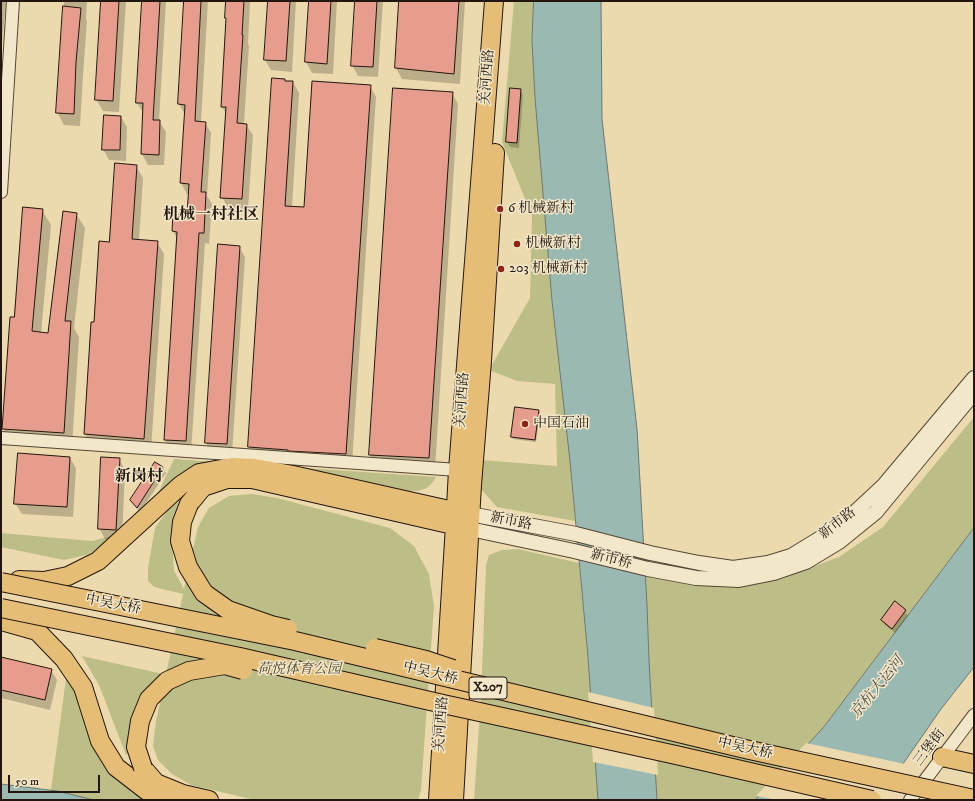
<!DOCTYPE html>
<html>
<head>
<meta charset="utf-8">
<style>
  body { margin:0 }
  #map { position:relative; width:975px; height:801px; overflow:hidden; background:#ecdaae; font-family:"IM FELL DW Pica",serif }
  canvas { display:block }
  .frame { position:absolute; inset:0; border:2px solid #22160e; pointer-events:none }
  .scale { position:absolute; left:8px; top:775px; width:92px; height:18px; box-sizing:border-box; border:2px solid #22160e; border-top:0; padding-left:5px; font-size:12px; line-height:14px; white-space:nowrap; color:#22160e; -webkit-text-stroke:3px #f3e7ca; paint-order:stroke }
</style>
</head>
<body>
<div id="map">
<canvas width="975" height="801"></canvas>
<div class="frame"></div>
<div class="scale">50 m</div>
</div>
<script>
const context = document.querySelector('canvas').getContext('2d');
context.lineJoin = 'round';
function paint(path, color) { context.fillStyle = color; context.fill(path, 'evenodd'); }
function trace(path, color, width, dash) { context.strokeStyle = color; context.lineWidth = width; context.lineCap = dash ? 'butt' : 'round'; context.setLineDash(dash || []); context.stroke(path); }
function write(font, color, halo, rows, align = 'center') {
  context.font = font + ' "IM FELL DW Pica","Noto Serif SC",serif'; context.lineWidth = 3; context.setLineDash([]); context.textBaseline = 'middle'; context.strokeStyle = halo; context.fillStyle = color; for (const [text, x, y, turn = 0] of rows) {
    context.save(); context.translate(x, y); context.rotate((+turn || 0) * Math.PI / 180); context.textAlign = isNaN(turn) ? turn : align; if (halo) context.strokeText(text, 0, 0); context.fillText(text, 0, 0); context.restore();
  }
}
paint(new Path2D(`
  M514,1H534L532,40L535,98L552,301L570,461L575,521L497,507L480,488L481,460L557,466L555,384L517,381L489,370L530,298L532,216L502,142Z
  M974,417V528L823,728L755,800H657L649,661L645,573L708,586L744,585L791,575L839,557L883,527Z
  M174,459L436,477C428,492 419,491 404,491L229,464L152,506Z
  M188,494L172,544L174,571L184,589L198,527L209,508L229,496L252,494L277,498L390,528L414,546L429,574L434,606L421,790L418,800H255L191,785L172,774L158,760L153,746L156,721L183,594L154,587L148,581V568L155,528L167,511Z
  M1,533L92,541L119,534L104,546L86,555L64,560L1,547Z
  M518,549L579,563L588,657L598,800H474L481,697L486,565L489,555L502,550Z
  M82,656L163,674L145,690L135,707L130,728L131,752L126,755L99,685Z
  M67,671L109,771L133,793L149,800H94L51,790Z`), '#bdbe87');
const water = new Path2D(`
  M534,1H601L602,119L637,429L647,605L649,661L657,800H598L588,657L570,461L552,301L535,98L532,40Z
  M974,528V667L941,709L878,800H755L823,728Z
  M1,784L57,791L94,800H1Z`);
paint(water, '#9bb9b3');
trace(water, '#6b7871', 1);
paint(new Path2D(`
  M588,692L654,708L658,775L593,762Z
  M806,743L905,764L881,800H778L756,796Z`), '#ecdaae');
paint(new Path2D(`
  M1,1H6L1,55Z
  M47,1H87L86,18L87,21L83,75L80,126L64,125L57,112L64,2Z
  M102,1H126L119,112L103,111L96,99Z
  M143,1H166L159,121L166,132L164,165H148L142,154L144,114L137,103Z
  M185,1H208L201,122L205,123L211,133L207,196L212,204L209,244L205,243L191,452L171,450L165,440L178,240L173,231L174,215L188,216L189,194H187L181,183L185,115L179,104Z
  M227,1H250L248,44L249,46L244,124L246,125L253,135L248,209L228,208L222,197L227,115L222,107Z
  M269,1H296L292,72L271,70L265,60Z
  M310,1H337L333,74L312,73L306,62Z
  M356,1H383L378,77L358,76L352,65Z
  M400,1H465L460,84L402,79L396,68Z
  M285,82H293L299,93L292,207L305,208L370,86L376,97L352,464L255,457L249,447Z
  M520,90L523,95L519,148L510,147L507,142Z
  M452,93L458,104L435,469L377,465L370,455Z
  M121,117L127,127L126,161L109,160L103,149Z
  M136,166L143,178L139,241L157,242L164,254L151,450L92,446L85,434L95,323L110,243Z
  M42,210L51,225L41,333L49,334L76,214L85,228L74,328L79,337L72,447L12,444L3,429L15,319Z
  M239,247L245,257L232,454L212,453L206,443Z
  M539,411L540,414L536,442L513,439L512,437Z
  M70,458L76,468L73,517L22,514L15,503Z
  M119,459L125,470L122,540L105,539L99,528Z
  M155,463L163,468L166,473L140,512L131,500Z
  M905,611L908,616L895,633L885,625L882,620Z
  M1,658L51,670L57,680L50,710L1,698Z`), '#0003');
const building = new Path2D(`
  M101,1H119L113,101L95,100Z
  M142,1H160L153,120H160L159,155L141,154L143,103H136Z
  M184,1H201L195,121L206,122L201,192H206L204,233H199L186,441L164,440L177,232L172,231L173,214L187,215L189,184L180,183L185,105L178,104Z
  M226,1H244L242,35H243L237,123L247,124L242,199L220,198L226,107H221L226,18H225Z
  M268,1H290L286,61L264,60Z
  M309,1H331L327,64L305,62Z
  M355,1H377L373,67L351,66Z
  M399,1H459L454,74L395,68Z
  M63,6L81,8L76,62L74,114L56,113Z
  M272,78L285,79V81H293L285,206L304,207L312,81L371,85L346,454L288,451V450L248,447Z
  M393,88L453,92L429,458L369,455Z
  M510,88L521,89L517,143L506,142Z
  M104,115L121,116L120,150H102Z
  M115,163L137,165L132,239L158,241L144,439L84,434L91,322H94L99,241L109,242Z
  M23,207L43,209L32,331L48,333L63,211L77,213L65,321H71L64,433L2,429L10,317H14Z
  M218,244L240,246L227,444L205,443Z
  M515,407L539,410L535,440L511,437Z
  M18,453L70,457L67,507L14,504Z
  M101,457L120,458L116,530L98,529Z
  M155,462L163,467L137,508L130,500Z
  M895,601L906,610L892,629L881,620Z
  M1,657L52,669L45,700L1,690Z`);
paint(building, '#e69d8d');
trace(building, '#22160e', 1);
const minor = new Path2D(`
  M1,192L13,1
  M1,438L458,470
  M910,800L974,715`);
const tertiary = new Path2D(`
  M470,514L576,534L650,553L699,563L733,568L768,563L791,556L840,526L884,485L974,378
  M470,529L574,551L648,569L696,578L739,580L774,573L806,562L839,542L876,512L974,393`);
const primary = new Path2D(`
  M189,504L203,487L227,479H252L466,528
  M19,580L44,581L68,576L98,561L181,485L199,473L232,467L255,468L293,475L467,514
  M1,621L37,631L64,659L83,687L100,741L116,767L147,791L167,800
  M942,757L974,764
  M143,768L156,783L183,794L209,800
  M438,800L455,525L458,470L494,1
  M454,800L472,485L482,361L495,153`);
trace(minor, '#544736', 14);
trace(tertiary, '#544736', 16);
trace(primary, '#22160e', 20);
trace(minor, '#f3e7ca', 12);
trace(tertiary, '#f3e7ca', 14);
trace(primary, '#e6bd77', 18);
const primaryBridge = new Path2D(`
  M189,504L182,522L180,541L188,567L204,593L228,610L271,625L288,629
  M1,582L295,641L745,749L974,799
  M1,608L240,657L443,704L676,755L872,800
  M375,648L426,660L453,669
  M143,768L136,747L140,721L149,699L167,681L189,671L225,665L243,670`);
trace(primaryBridge, '#22160e', 20, []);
trace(primaryBridge, '#e6bd77', 18);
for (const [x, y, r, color] of [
  [500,209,4,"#8f2418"],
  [517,244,4,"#8f2418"],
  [501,269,4,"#8f2418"],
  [525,424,4,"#8f2418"]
]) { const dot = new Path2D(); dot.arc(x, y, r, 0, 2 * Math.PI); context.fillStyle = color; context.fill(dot); trace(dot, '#f3e7ca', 1.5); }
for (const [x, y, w] of [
  [488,688,38]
]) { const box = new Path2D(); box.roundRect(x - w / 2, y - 11, w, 22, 3); context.fillStyle = '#f3e7ca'; context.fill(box); trace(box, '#22160e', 1); }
write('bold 13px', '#22160e', null, [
  ["X207",488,688]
]);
write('14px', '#22160e', '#f3e7ca', [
  ["关河西路",488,77,-86],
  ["关河西路",463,400,-86],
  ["新市路",511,522,11],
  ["新市路",838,524,-38],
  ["新市桥",611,560,14],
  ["中吴大桥",113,605,11],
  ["中吴大桥",430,674,14],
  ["关河西路",442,724,-86],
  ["三堡街",930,748,-53],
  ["中吴大桥",745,749,13]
]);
write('14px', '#22160e', '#f3e7ca', [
  ["6 机械新村",508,209],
  ["机械新村",525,244],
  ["203 机械新村",509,269],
  ["中国石油",533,424]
], 'left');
write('italic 14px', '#504832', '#f3e7ca', [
  ["荷悦体育公园",299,670]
]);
write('italic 15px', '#4c4f48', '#f3e7ca', [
  ["京杭大运河",878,688,-51]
]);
write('bold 16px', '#22160e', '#f3e7ca', [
  ["机械一村社区",211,216],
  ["新岗村",139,478]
]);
</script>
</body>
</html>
